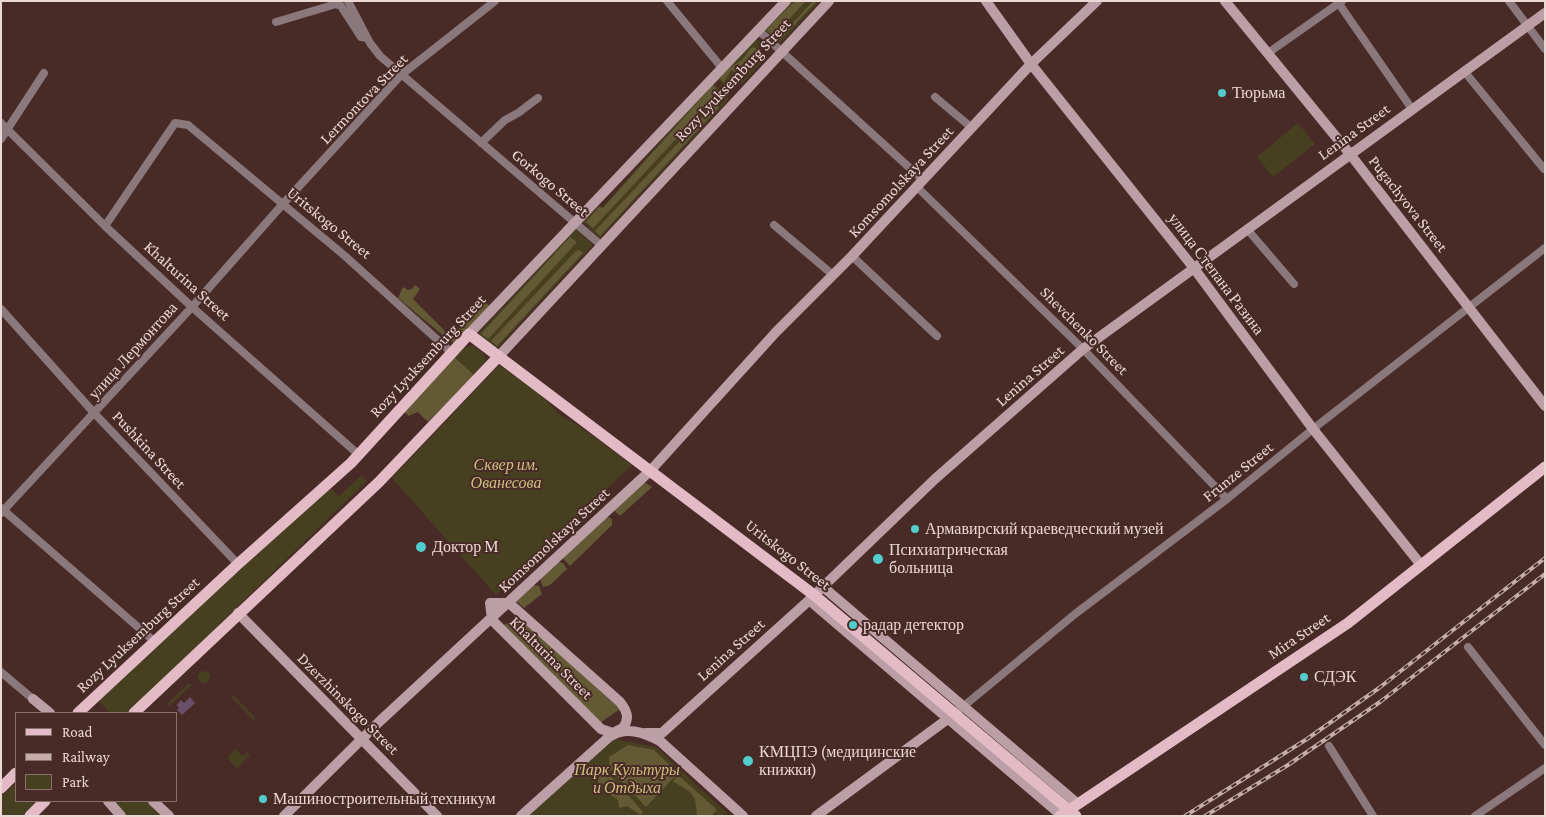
<!DOCTYPE html>
<html>
<head>
<meta charset="utf-8">
<style>
  body { margin:0 }
  #map { position:relative; width:1546px; height:817px; overflow:hidden; background:#482b26; font-family:"Crimson Pro",serif }
  canvas { display:block }
  .frame { position:absolute; inset:0; border:2px solid #ebd7d4; pointer-events:none }
  .legend { position:absolute; left:15px; top:712px; width:162px; height:90px; box-sizing:border-box; background:#482b26; border:1px solid #89706c; margin:0; padding:6px 9px; list-style:none; font-size:15px; color:#ebd7d4 }
  .legend li { display:flex; align-items:center; gap:10px; height:25px }
  .legend b { width:25px; border:1px solid #89706c }
</style>
</head>
<body>
<div id="map">
<canvas width="1546" height="817"></canvas>
<div class="frame"></div>
<ul class="legend">
<li><b style="height:6px;background:#e2bbc7"></b>Road</li>
<li><b style="height:6px;background:#c4adaa"></b>Railway</li>
<li><b style="height:14px;background:#474020"></b>Park</li>
</ul>
</div>
<script>
const context = document.querySelector('canvas').getContext('2d');
context.lineJoin = 'round';
function paint(path, color) { context.fillStyle = color; context.fill(path, 'evenodd'); }
function trace(path, color, width, dash) { context.strokeStyle = color; context.lineWidth = width; context.lineCap = dash ? 'butt' : 'round'; context.setLineDash(dash || []); context.stroke(path); }
function write(font, color, halo, rows, align = 'center') {
  context.font = font + ' "Crimson Pro",serif'; context.lineWidth = 4; context.setLineDash([]); context.textBaseline = 'middle'; context.strokeStyle = halo; context.fillStyle = color; for (const [text, x, y, turn = 0] of rows) {
    context.save(); context.translate(x, y); context.rotate((+turn || 0) * Math.PI / 180); context.textAlign = isNaN(turn) ? turn : align; if (halo) context.strokeText(text, 0, 0); context.fillText(text, 0, 0); context.restore();
  }
}
paint(new Path2D(`
  M791,1H820L780,44L763,30Z
  M753,40H758L765,44L724,85L717,79Z
  M767,57L742,84L738,81L758,59Z
  M713,82L729,99L600,238L583,222L598,206L603,207Z
  M1298,123L1315,144L1273,177L1257,157Z
  M576,229L593,245L497,348L478,334Z
  M473,346L483,353L486,360L474,375L454,357L465,347Z
  M499,365L540,394L561,416L576,424L632,465L496,595L392,478Z
  M362,475L367,481L128,713H110L97,699L328,486L339,496Z
  M198 677a6 6 0 1 1 12 0a6 6 0 1 1-12 0Z
  M189,683L192,685L169,706L167,704Z
  M234,696L255,717L254,721L231,697Z
  M619,740L656,747L730,816H525L589,759C601,753 605,741 619,740Z
  M235,749L243,756L247,752L250,755L237,768L227,758Z
  M16,783V801H39L23,816H1V797Z
  M112,801H149L165,816H126Z`), '#474020');
paint(new Path2D(`
  M795,1H806L773,36L766,30Z
  M813,1H817L779,41L778,39Z
  M753,47L757,49L735,72L731,70L724,82L720,79C728,66 739,64 745,56C748,52 748,50 753,47Z
  M713,85L719,93L593,228L586,222L599,207L603,208Z
  M716,103L719,107L600,236L595,231Z
  M570,237L577,242L488,339L481,334Z
  M580,250L583,253L497,346L491,341L576,251Z
  M415,285L420,289L413,299L447,333L445,337L398,298L403,287L408,290L412,289Z
  M484,301L490,306L453,343L449,339Z
  M454,357L474,375L428,422L418,412L408,416L404,411Z
  M643,481L652,487L620,516L613,509Z
  M608,517L612,519V525L570,566L562,557L604,518Z
  M558,562L563,563L567,569L550,585L543,587L540,578Z
  M532,585L539,586L542,594L524,608L516,601Z
  M522,620L620,709L600,723L502,626L511,621L519,624Z
  M628,745L654,750L678,773L646,807L610,769L609,757Z
  M607,771L616,782L614,784H598V778Z
  M678,775L717,810L711,816H697L695,799L690,792L673,781Z
  M619,785L643,812L641,815L627,806L619,808L618,800L609,794H614Z`), '#635a35');
paint(new Path2D(`
  M190,697L195,703L182,715L177,710L179,708L177,705L181,700L184,703Z`), '#694f6a');
trace(new Path2D(`
  M348,1L370,43L380,56L601,245
  M667,1L722,68
  M1337,1L1412,109
  M1509,1L1545,49
  M276,22L336,4L341,6L361,37L367,38
  M758,30L923,180
  M1268,53L1342,1
  M1464,71L1544,169
  M935,97L972,128
  M1,123L105,226L192,307L359,455
  M1,139L44,73
  M481,143L505,120L518,113L538,98
  M917,187L1083,349L1227,499
  M774,225L833,275
  M105,226L175,123L188,125L345,256L452,353
  M1247,229L1294,284
  M852,256L937,336
  M1,309L95,414L238,564
  M1,508L154,641
  M1,513L192,307L282,205L401,75L495,1
  M1468,647L1545,745
  M1,672L33,699
  M959,710L1075,614L1227,499L1313,429L1545,248
  M1329,746L1373,816
  M1475,816L1545,768`), '#8b787d', 8);
trace(new Path2D(`
  M986,1L1031,64L1193,267L1313,429L1421,565
  M1225,1L1350,154L1545,406
  M469,334L786,1
  M499,356L829,1
  M822,586L1078,804
  M809,600L1061,815
  M490,603H509L620,702C627,711 630,718 623,728L613,733L601,729L492,620Z
  M238,613L437,816
  M33,699L50,713
  M645,733H662L805,604L935,479L1083,349L1545,13
  M108,801L121,816
  M153,801L169,816
  M284,816L380,721L651,470L776,332L852,256L1031,64L1097,1
  M521,816L609,737C626,726 643,732 660,741L743,816
  M816,816L949,718`), '#bc9ea7', 10);
trace(new Path2D(`
  M78,713L238,564L351,463L469,334L814,595
  M134,713L379,482L499,356
  M1,788L16,773
  M30,816L45,801
  M1060,816L1348,623L1545,467`), '#e2bbc7', 11);
const rail = new Path2D(`
  M1185,816L1307,739L1379,688L1545,558
  M1205,816L1288,765L1380,702L1545,574`);
trace(rail, '#c4adaa', 4);
trace(rail, '#482b26', 2, [5.5]);
trace(new Path2D(`
  M814,595L1076,816`), '#e2bbc7', 11);
for (const [x, y, r, color] of [
  [1222,93,5,"#52cdce"],
  [915,529,5,"#52cdce"],
  [421,547,6,"#52cdce"],
  [878,559,6,"#52cdce"],
  [853,625,5,"#52cdce"],
  [1304,677,5,"#52cdce"],
  [748,761,6,"#52cdce"],
  [263,799,5,"#52cdce"]
]) { const dot = new Path2D(); dot.arc(x, y, r, 0, 2 * Math.PI); context.fillStyle = color; context.fill(dot); trace(dot, '#482b26', 2); }
write('16px', '#ebd7d4', '#482b26', [
  ["Rozy Lyuksemburg Street",733,80,-47],
  ["Lermontova Street",364,99,-46],
  ["Lenina Street",1354,132,-36],
  ["Komsomolskaya Street",901,182,-47],
  ["Gorkogo Street",550,183,40],
  ["Pugachyova Street",1408,204,52],
  ["Uritskogo Street",329,223,39],
  ["улица Степана Разина",1216,274,53],
  ["Khalturina Street",187,281,42],
  ["Shevchenko Street",1084,331,45],
  ["улица Лермонтова",133,351,-48],
  ["Rozy Lyuksemburg Street",428,356,-47],
  ["Lenina Street",1030,376,-41],
  ["Pushkina Street",149,450,47],
  ["Frunze Street",1238,472,-39],
  ["Komsomolskaya Street",554,540,-43],
  ["Uritskogo Street",788,555,38],
  ["Rozy Lyuksemburg Street",138,635,-43],
  ["Mira Street",1299,636,-34],
  ["Lenina Street",731,650,-42],
  ["Khalturina Street",551,658,45],
  ["Dzerzhinskogo Street",348,704,45]
]);
write('16px', '#ebd7d4', '#482b26', [
  ["Тюрьма",1232,93],
  ["Армавирский краеведческий музей",925,529],
  ["Доктор М",432,547],
  ["Психиатрическая",889,550],
  ["больница",889,568],
  ["радар детектор",863,625],
  ["СДЭК",1314,677],
  ["КМЦПЭ (медицинские",759,752],
  ["книжки)",759,770],
  ["Машиностроительный техникум",273,799]
], 'left');
write('italic 16px', '#cebf7f', '#482b26', [
  ["Сквер им.",506,465],
  ["Ованесова",506,483],
  ["Парк Культуры",627,770],
  ["и Отдыха",627,788]
]);
</script>
</body>
</html>
